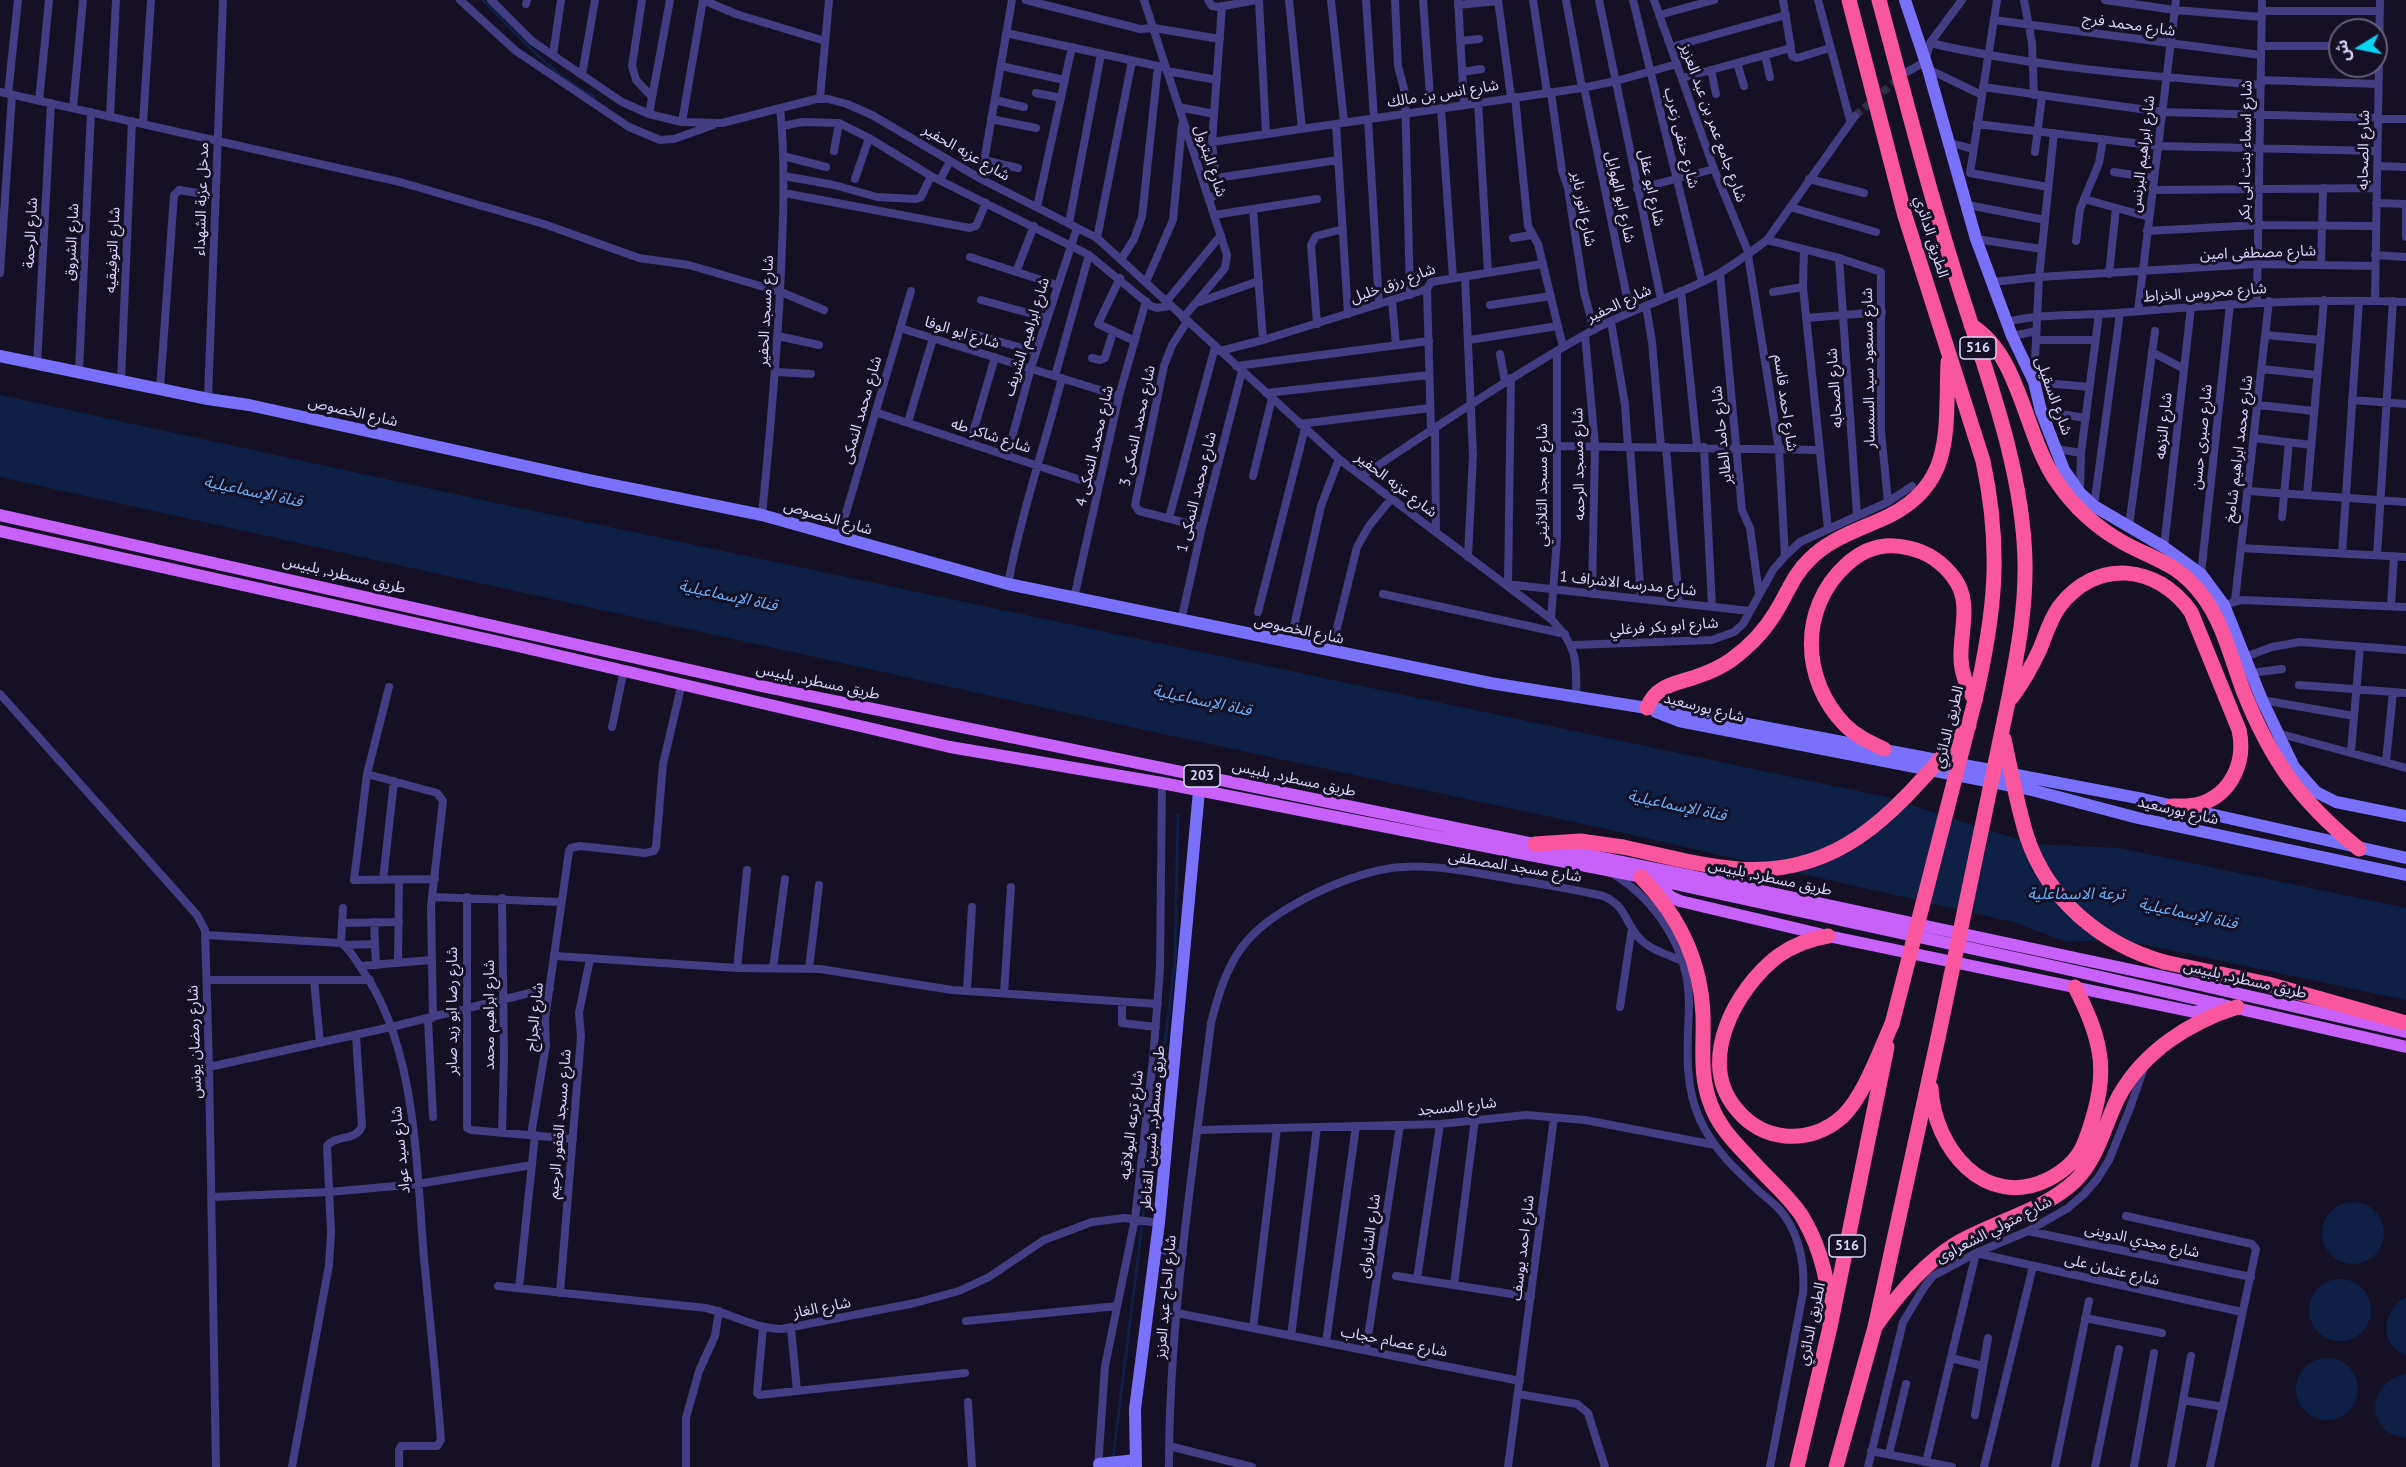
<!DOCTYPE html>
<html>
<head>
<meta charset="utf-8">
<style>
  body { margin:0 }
  #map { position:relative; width:2406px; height:1467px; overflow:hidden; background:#151025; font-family:"PT Sans","Noto Sans Arabic",sans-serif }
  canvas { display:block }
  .north { position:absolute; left:2328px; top:18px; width:60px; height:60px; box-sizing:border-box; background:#151025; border:2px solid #655f7c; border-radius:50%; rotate:260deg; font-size:16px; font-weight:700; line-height:24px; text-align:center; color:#dcd6fe }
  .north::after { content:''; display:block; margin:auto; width:21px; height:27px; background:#09d4f6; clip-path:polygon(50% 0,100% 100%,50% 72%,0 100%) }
</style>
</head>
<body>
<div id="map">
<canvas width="2406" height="1467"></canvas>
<div class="north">ش</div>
</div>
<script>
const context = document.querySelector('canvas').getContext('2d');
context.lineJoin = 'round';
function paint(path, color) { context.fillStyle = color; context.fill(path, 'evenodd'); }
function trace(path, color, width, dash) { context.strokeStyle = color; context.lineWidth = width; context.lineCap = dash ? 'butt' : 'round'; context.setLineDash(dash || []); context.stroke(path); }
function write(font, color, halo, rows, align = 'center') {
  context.font = font + ' "PT Sans","Noto Sans Arabic",sans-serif'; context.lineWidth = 6; context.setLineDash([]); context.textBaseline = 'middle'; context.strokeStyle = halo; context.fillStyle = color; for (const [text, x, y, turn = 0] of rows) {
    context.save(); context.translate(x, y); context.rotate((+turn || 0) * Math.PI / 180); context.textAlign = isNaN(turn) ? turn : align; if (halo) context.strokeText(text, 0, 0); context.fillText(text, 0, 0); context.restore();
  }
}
paint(new Path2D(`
  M0,395L482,500L1886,797L2032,844L2119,848L2406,908V1000L2118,939L2067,942L2013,922L1593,826L1168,735L0,477Z
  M2322 1233a31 31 0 1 1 62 0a31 31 0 1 1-62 0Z
  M2309 1310a31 31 0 1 1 62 0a31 31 0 1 1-62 0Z
  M2406,1297V1355C2378,1346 2382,1309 2406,1297Z
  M2296 1389a31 31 0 1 1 62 0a31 31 0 1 1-62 0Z
  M2406,1374V1438C2400,1436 2392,1435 2388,1432C2363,1412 2378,1379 2406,1374Z`), '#0e2046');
trace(new Path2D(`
  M483,0C516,33 553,77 595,97
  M1113,1458L1175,961L1178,815`), '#0e2046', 3);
trace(new Path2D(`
  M1855,116L1900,77`), '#332e46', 8, [8, 4]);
trace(new Path2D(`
  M460,0L516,51L629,127L660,140L674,139L713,125
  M491,0L532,41L622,102L649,114L682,122L722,123L816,99H828L847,104L872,115L981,179L1097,238L1339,459L1551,619C1577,645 1577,661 1576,697
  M642,0L632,66L636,80L652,97
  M703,0L736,14L825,41
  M1026,0L1140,29L1154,28L1220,39
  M1144,0L1227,255L1225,268L1183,318
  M1208,0L1212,6L1219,7L1256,0
  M1259,0L1266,134
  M1289,0L1302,129
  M1331,0L1344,122
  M1366,0L1374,118
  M1395,0L1398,66L1405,93L1410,295
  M1423,0L1431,109
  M1458,0L1464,104
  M1498,0L1511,97
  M1533,0L1547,92
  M1566,0L1582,88
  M1599,0L1661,299
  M1633,0L1702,282
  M1654,0L1714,169L1749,254
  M1783,0L1791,48
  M1818,0L1850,120
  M1997,0L1970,173L2048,187
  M2024,0L2032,43L2034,95
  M2105,0L2175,10L2262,17
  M526,4L527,0
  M1458,5L1498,1
  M2262,11H2379
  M1659,15L1714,0
  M1994,20L2261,55
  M1006,33L1162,67
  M1460,41L1479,39
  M1930,43C2038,68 2150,76 2261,85
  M2261,46H2340
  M1671,47L1786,15
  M553,55L561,0
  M1765,55L1770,77
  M1737,63L1744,86
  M1001,66L1064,80
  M1928,69L1982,95
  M1711,70L1716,94
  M1167,71L1217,80
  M1462,72L1481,69
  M1905,73L1925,62L1930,43L1962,0
  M582,75L595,0
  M1682,78L1791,48L1792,56L1797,58L1830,48
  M2261,80L2378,84
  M1584,87L1630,312
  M1983,87L2162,112L2378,118
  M0,92L400,182L544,224L639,258L689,265L781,292L824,310
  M1551,92L1562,171L1568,188L1584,292L1594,330
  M1036,93L1061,98
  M8,94L18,0
  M1515,97L1528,226L1538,244L1563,347
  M820,98L829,0
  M995,100L1024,107
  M39,101L49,0
  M1478,102L1488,273
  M1179,107L1214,114
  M73,108L83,0
  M1441,108L1453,278
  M649,114L670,0
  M110,116L116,0
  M991,119L1036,128
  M1368,119L1379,304
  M2378,119H2406
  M682,122L703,0
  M143,123L151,0
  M1336,124L1348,314
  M1977,124L2158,146L2377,151
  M782,126L803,122L839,123L869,138L931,176L1089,255L1151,306L1157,308L1169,306
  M2054,133L2039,277L2034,382L2090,387
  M1212,142L1582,88L1616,81L1677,64
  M1947,142L1973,149
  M834,151L839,123
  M2035,152L2042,96
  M783,156L826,167
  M984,160L1018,168
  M2377,166L2406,167
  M2114,172L2154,178
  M784,176L834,185L877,197L916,199L921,197L931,176
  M1216,178L1338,160
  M855,179L869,138
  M981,179L1012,0
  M1809,179L1864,193
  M940,180L950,161
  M1637,189L1714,169
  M2152,190L2376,188
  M784,193L970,228L976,226L986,203
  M2084,199L2149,217
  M1209,200L1217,193L1212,142L1222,6
  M2376,203L2406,204
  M1968,205L2045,220
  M1037,207L1072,47
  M1790,207L1876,232
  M1253,209L1263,340
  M1214,215L1317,199
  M1069,223L1101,54
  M2147,231L2258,225L2376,226
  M2406,237V208
  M1097,238L1132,61
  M1513,238L1532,235
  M1976,239L2042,249
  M1767,240L1839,258L1881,272V431L1888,502
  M2076,241L2080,209L2099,163L2103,139
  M1804,249L1803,287L1828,529
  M1748,255L1779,449L1785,556
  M2375,255L2406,257
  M970,257L1057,285
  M1122,258L1134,239L1142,217L1158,66
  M1839,258L1857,515
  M2321,265L2323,188
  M1016,272L1034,226
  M0,273L12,95
  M1720,273L1742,510L1750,528L1759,593
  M2109,274L2116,208
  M1465,277L1473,455L1468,557
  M1120,278L1098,324L1135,341
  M1146,282L1173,220L1182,125
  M1993,282L2039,277L2257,264L2375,266
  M1427,289L1431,430
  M1681,291L1697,447
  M1773,292L1803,287
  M981,300L1047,318
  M1392,300L1396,345
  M2375,301L2380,0
  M1166,302L1221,235
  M2257,302L2262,0
  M1196,303L1259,281
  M1490,305L1551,296
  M1646,306L1652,342L1661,447
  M2138,311L2176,0
  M1806,318L1882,312
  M1187,322L1172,345L1164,366L1135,505L1139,511L1202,527
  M1611,322L1625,405L1628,447
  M2007,322C2042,313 2080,316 2117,313C2213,305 2309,298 2406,302
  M1317,324L1311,245L1316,236L1343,229
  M900,328L1119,396
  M970,333L1036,352
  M1585,335L1595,445L1592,594
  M2266,335L2320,340
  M778,336L819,345
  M2012,336L2036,331
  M1469,340L1558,326
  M2036,340H2096
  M1220,351L1263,340L1427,289L1431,282L1542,264
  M2152,352L2184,369
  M1500,354L1505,382
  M1092,358L1100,360L1105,358L1113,332
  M37,364L51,103
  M1236,366L1429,341
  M2262,369L2317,375
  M79,372L91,112
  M777,372L811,374
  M1055,376L1089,255
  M121,381L132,121
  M160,389L174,195L179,190L216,196
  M1266,393L1429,375
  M208,399L223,0
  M2352,400L2406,404
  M2258,405L2314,411
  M2041,411L2086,418
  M875,412L1099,486
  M908,422L933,338
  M1300,424L1430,408
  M1435,427L1436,532
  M2254,438L2311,445
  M970,443L995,357
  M1557,446L1820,450
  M1630,447L1641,599
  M1666,447L1679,603
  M1704,447L1712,607
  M2057,449L2081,453
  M1007,456L1031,368L1077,228
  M1253,476L1272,398
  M1362,476C1438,426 1513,375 1593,330C1633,308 1678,296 1718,274C1735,264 1751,252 1767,240L1855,116
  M2248,491L2406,502
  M2080,492L2081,453L2099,314
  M2307,495L2324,300
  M2094,506L2120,313
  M762,515C771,425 779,336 782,245C784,200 785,154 780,108
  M2282,517L2289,442
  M1169,518L1215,347
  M2129,526L2155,331
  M839,537L911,291
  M2164,547L2191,307
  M2241,548L2406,557
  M2342,554L2359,301
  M2377,555L2393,301
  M2201,574L2230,304
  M1008,584C1021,515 1044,447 1062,378
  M1506,584L1750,611
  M1508,584L1511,378
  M1383,594L1565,634
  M1074,598L1119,396L1146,301
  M2235,600L2269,301
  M2224,605L2242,600L2406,607
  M2391,606L2394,556
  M1258,612L1305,428
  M1551,619L1557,538V351
  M1181,621L1202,527L1242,371
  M1290,644L1321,506L1339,459
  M1572,645L1712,640L1734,632L1743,624L1773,570L1785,556L1800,542L1888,502L1912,486
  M1331,652L1357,547L1369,526L1391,499
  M2245,657L2272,647L2300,642L2406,650
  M2251,673L2282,669
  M2299,685L2406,693
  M389,687L367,774L354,880L435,879
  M0,694L197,915L205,930L209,1067L216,1467
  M2262,700L2354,716
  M612,727L624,670
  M2277,733L2406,768
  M2351,752L2360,647
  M2386,762L2393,692
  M367,774L437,793L443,801L431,906L433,1018
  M1612,873C1657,901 1689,949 1689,1004C1688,1044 1683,1082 1700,1120C1714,1150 1737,1171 1761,1193C1769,1200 1778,1206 1784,1215C1800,1237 1805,1266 1803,1293L1770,1467
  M383,880L394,781
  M432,897L561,902
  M467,897V1128L471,1130L573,1139
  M374,922L376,965
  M342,923L399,922
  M206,935L341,943C350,949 355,959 361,968C417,1046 416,1165 424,1258C430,1319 436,1379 441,1440L437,1446H401L399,1450V1467
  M341,943L343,908
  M345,945L375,944
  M556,956L737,968L820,969L952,990L1158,1004
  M398,963L399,880
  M360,966L431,960
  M737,968L747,870
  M773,968L785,879
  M809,969L819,885
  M207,980H370
  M314,980L320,1043
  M967,990L972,907
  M1004,993L1011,887
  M1122,1002V1023L1156,1027
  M1620,1007L1632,928
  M428,1019L433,1117
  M209,1067L391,1027L550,988
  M1198,1130L1440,1124L1526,1115L1585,1120L1715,1145
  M502,1132L504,1057L502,898
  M531,1135L546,1045L545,1019L569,851L571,848L580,846L645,853L654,851L656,847L663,764L682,683
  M212,1197L329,1192L418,1184L532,1165
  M2126,1216L2252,1244L2256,1249L2210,1467
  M2028,1231L2251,1277
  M1155,1249L1183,1254
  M1396,1276L1531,1297
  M1417,1279L1440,1124
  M1454,1285L1475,1119
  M498,1286L706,1308C732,1314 756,1329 782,1329L915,1303L959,1291L989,1277L1044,1240L1092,1222L1124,1218L1159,1223
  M519,1288L535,1135
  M560,1293L581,1036L579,1013L590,959
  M1177,1313L1520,1381
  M2085,1318L2162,1333
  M966,1321L1117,1306
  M763,1328L757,1393L759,1395L965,1373
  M791,1328L797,1391
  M1253,1328L1277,1128
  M1291,1336L1317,1127
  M1326,1342L1356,1126
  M1366,1350L1400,1125
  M1951,1358L1983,1366
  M1518,1394L1577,1404L1588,1413L1605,1467
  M2183,1400L2223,1407
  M968,1402L972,1467
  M1975,1415L1988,1338
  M1169,1446L1252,1467
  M1871,1451L1952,1467
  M1889,1454L1906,1384
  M1926,1462L1976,1253L2242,1312
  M292,1467L329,1265L331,1232L327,1146C336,1134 356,1142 362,1126L356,1036
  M686,1467V1418L699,1371L715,1336L719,1311
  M1098,1467L1105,1366L1135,1219L1153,1059L1160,969L1162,783
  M1169,1467C1169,1318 1193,1170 1211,1023C1228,956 1244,931 1306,898C1333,884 1360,873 1391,868C1426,863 1466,871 1500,877C1534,883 1568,888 1603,896C1627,906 1624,922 1640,939C1651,950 1668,955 1683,961
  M1508,1467L1554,1118
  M1868,1467L1903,1322L1925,1286L1933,1276L1976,1253L2028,1231L2068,1208L2084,1194L2098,1178L2109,1160L2130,1108L2144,1068
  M1984,1467L2033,1266
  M2055,1467L2089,1301
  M2095,1467L2119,1349
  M2134,1467L2154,1353
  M2171,1467L2191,1356`), '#433d83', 8);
trace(new Path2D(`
  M1905,0L1928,69L1976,239L2012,336L2034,382L2041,411L2064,470L2080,493L2094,506L2164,547L2201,574L2224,605L2262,700L2294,767L2316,792L2336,802L2406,816
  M0,356L208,399L249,405L589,480L762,515L1008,584L1490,683L1647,708L1679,711L2143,799L2406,858
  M1656,712L1679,721L2028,789L2138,818L2406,875
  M1099,1464L1136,1460
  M1136,1467L1135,1409L1159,1223L1199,791`), '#7a71fa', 12);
trace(new Path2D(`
  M0,515L761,686L1700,878L2174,979L2406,1032
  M0,531L522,647L950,747L1162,783L1653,879L2066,969L2406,1047
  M1653,880L1671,897L1680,901L1828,936L2194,1012L2209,1010L2221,1004`), '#c761f9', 12);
trace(new Path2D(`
  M1849,0L1905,216L1983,461C2002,550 1995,613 1975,700
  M1879,0C1902,85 1923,170 1949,254C1978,353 2023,459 2025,562C2026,610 2017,655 2008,702
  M1971,325C2021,356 2024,435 2057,482C2074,507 2097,528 2124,543C2155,560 2178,563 2202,595C2223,622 2231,658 2243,690C2271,761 2300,801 2359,849
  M2012,697C2023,682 2032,666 2040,649C2046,634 2050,620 2059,607C2096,558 2157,564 2191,612L2239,730C2246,761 2232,794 2200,804C2191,807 2181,806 2172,806
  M1647,708C1656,684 1677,684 1698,676C1710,672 1721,667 1731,660C1749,647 1766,629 1777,610C1788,592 1794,574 1809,560C1828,540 1855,531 1880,520C1956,488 1945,431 1948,362
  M1884,749C1869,742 1856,736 1845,725C1801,680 1799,608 1846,565C1864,548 1885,542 1909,548C1927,552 1943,563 1954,578C1972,602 1960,630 1961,658C1961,674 1967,687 1975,700
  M1535,844L1580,841L1623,847
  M1641,877C1678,915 1701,961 1703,1015C1704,1046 1699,1076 1711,1105C1720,1129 1737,1145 1754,1163C1769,1180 1792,1199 1803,1218C1822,1250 1831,1290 1830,1327
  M1828,936C1810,939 1793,945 1778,956C1735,989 1695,1063 1738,1111C1750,1125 1766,1134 1785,1136C1806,1138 1827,1131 1843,1116C1865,1094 1879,1052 1892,1024
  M2164,962L2268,984L2406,1023
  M1931,1088C1934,1148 1985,1211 2049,1179C2062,1172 2075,1162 2082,1148C2087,1138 2091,1125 2094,1114C2100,1093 2103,1072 2099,1051C2095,1028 2085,1007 2075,987
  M1875,1327C1896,1297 1922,1265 1954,1245C1992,1222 2042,1212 2075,1181C2099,1157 2104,1125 2119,1096C2144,1051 2190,1022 2237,1007
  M1797,1467L1830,1327L1887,1047
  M1836,1467L1875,1327L1938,1038`), '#f9569d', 15);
trace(new Path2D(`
  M2004,739C2011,771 2017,805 2027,837C2048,900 2101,944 2164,962
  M1623,847C1661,855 1700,866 1739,869C1850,877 1904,799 1969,726
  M1892,1024L1975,700
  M1938,1038L2008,702`), '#f9569d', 15);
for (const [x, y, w] of [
  [1978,348,36],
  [1202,776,36],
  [1847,1246,36]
]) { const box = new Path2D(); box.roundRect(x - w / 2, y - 11, w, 22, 4.5); context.fillStyle = '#151025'; context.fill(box); trace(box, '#dcd6fe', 1.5); }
write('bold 14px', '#dcd6fe', null, [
  ["516",1978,348],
  ["203",1202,776],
  ["516",1847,1246]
]);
write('15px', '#dcd6fe', '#151025', [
  ["شارع محمد فرج",2129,25,8],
  ["شارع انس بن مالك",1443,94,-9],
  ["شارع جامع عمر بن عبد العزيز",1713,123,70],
  ["شارع حنفى زعرب",1681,138,76],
  ["شارع الصحابه",2364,150,-89],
  ["شارع اسماء بنت ابى بكر",2246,151,-89],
  ["شارع عزبه الحفير",966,153,30],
  ["شارع ابراهيم البرنس",2143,154,-83],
  ["شارع البترول",1210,161,72],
  ["شارع ابو عقل",1651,188,78],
  ["شارع ابو الهوايل",1620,197,78],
  ["مدخل عزبة الشهداء",202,199,-88],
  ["شارع انور ناير",1583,209,79],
  ["شارع الرحمة",31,233,-87],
  ["الطريق الدائري",1931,237,73],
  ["شارع الشروق",72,242,-87],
  ["شارع التوفيقيه",113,250,-87],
  ["شارع مصطفى امين",2258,253,-2],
  ["شارع رزق خليل",1393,284,-20],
  ["شارع محروس الخراط",2205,293,-4],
  ["شارع الحفير",1619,304,-25],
  ["شارع مسجد الحفير",766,311,-87],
  ["شارع ابو الوفا",962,333,17],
  ["شارع ابراهيم الشريف",1027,337,-73],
  ["شارع مسعود سيد السمسار",1869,368,-91],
  ["شارع الصحابه",1835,388,-94],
  ["شارع السقيلى",2053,396,70],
  ["شارع احمد قاسم",1785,403,82],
  ["شارع محمد النمكى",862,410,-74],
  ["شارع الخصوص",353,412,13],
  ["شارع محمد النمكى 3",1138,426,-78],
  ["شارع النزهه",2164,426,-84],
  ["شارع حامد الطاير",1722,435,-96],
  ["شارع شاكر طه",991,436,18],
  ["شارع صبرى حسن",2202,437,-84],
  ["شارع محمد النمكى 4",1095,446,-77],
  ["شارع محمد ابراهيم شامخ",2239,449,-83],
  ["شارع مسجد الرحمه",1579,464,-91],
  ["شارع عزبه الحفير",1396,485,37],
  ["شارع مسجد الثلاثيني",1543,485,-90],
  ["شارع محمد النمكى 1",1197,492,-76],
  ["شارع الخصوص",828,518,16],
  ["طريق مسطرد, بلبيس",344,575,13],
  ["شارع مدرسه الاشراف 1",1628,584,6],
  ["شارع ابو بكر فرغلي",1664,627,-4],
  ["شارع الخصوص",1299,630,12],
  ["طريق مسطرد, بلبيس",818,682,12],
  ["شارع بورسعيد",1704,708,14],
  ["الطريق الدائري",1949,727,-76],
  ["طريق مسطرد, بلبيس",1294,779,12],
  ["شارع بورسعيد",2178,811,13],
  ["شارع مسجد المصطفى",1515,867,9],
  ["طريق مسطرد, بلبيس",1770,878,12],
  ["طريق مسطرد, بلبيس",2245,980,13],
  ["شارع رضا ابو زيد صابر",453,1011,-90],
  ["شارع ابراهيم محمد",490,1015,-90],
  ["شارع الجراج",535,1017,-84],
  ["شارع رمضان يونس",195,1042,-92],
  ["شارع المسجد",1457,1107,-6],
  ["شارع مسجد الغفور الرحيم",560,1124,-85],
  ["شارع ترعه البولاقيه",1132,1125,-83],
  ["طريق مسطرد, شبين القناطر",1153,1128,-85],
  ["شارع سيد عواد",401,1150,-96],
  ["شارع متولي الشعراوى",1994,1230,-27],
  ["شارع الشارواى",1370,1236,-82],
  ["شارع مجدي الدوينى",2142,1241,12],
  ["شارع احمد يوسف",1523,1248,-83],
  ["شارع عثمان على",2112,1270,13],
  ["شارع الحاج عبد العزيز",1166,1297,-85],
  ["شارع الغاز",822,1308,-11],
  ["الطريق الدائري",1812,1324,-78],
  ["شارع عصام حجاب",1394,1342,11]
]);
write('italic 16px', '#68b0f9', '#151025', [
  ["قناة الإسماعيلية",253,492,12],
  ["قناة الإسماعيلية",728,596,12],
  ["قناة الإسماعيلية",1202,701,12],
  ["قناة الإسماعيلية",1677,806,12],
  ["ترعة الاسماعلية",2076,894],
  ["قناة الإسماعيلية",2188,914,12]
]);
</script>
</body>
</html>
